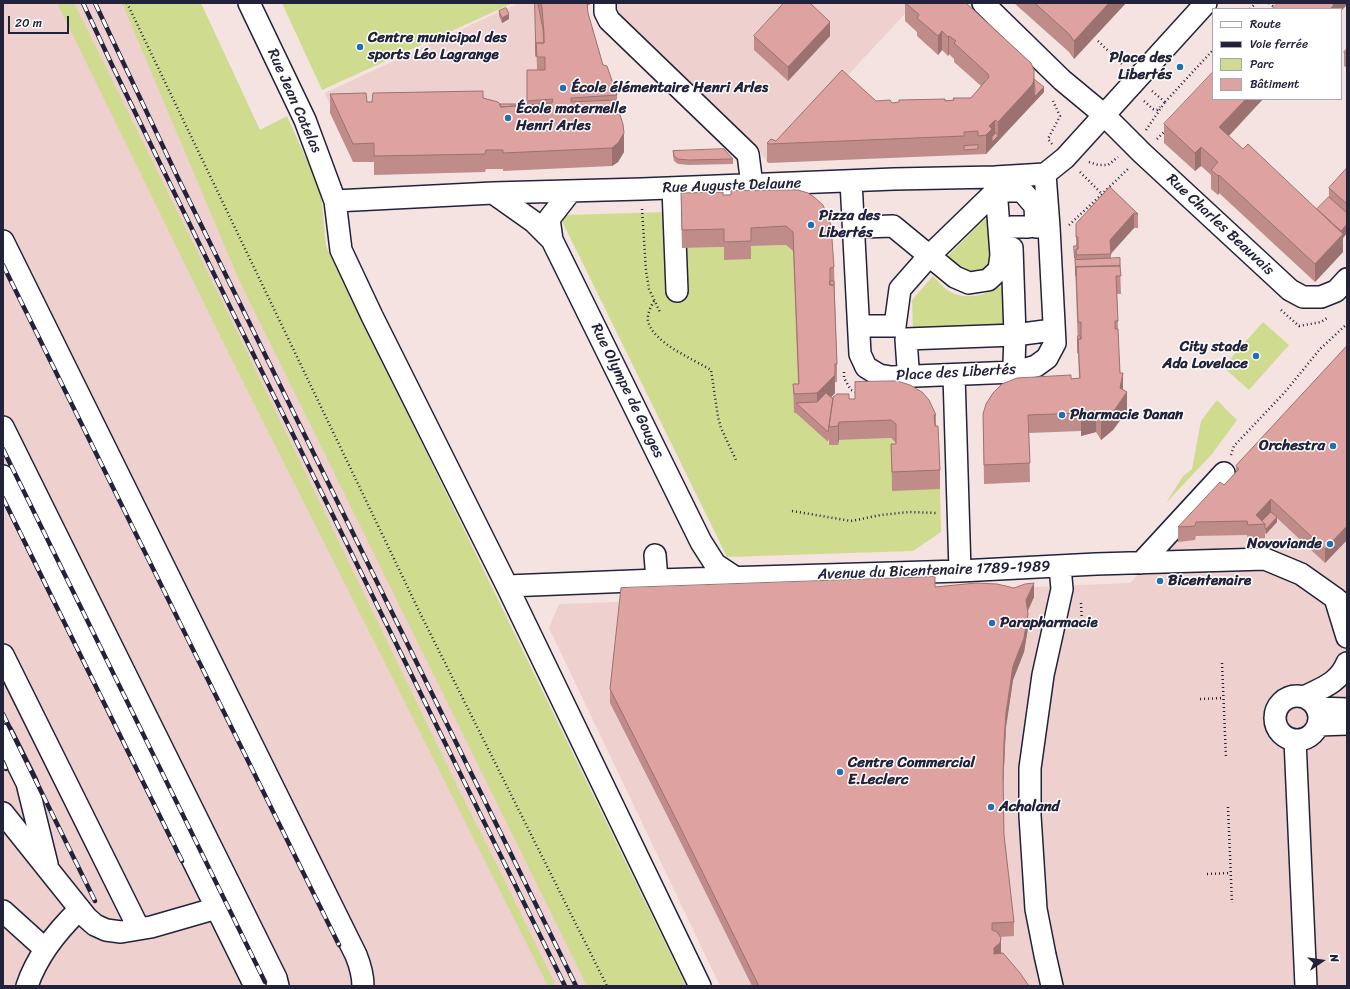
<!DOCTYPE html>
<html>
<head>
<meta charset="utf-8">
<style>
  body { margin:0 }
  #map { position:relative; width:1350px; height:989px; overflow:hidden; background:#f5e3e2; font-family:Sriracha,sans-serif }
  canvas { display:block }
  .frame { position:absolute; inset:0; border:4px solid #22223b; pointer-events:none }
  .legend { position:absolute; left:1212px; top:8px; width:130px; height:92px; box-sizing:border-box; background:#fff; border:1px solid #a7a7b1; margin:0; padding:5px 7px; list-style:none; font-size:12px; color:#22223b }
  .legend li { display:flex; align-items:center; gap:8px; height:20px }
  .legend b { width:20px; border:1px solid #a7a7b1 }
  .north { position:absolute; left:1302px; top:941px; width:40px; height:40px; -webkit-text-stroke:3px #fff; paint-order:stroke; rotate:77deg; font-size:11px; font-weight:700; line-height:16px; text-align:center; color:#22223b }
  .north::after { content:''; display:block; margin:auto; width:14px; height:18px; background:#22223b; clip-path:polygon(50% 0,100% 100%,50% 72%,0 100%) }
  .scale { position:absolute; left:8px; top:16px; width:61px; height:18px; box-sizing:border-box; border:2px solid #22223b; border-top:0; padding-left:5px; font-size:12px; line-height:14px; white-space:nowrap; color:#22223b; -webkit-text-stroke:3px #fff; paint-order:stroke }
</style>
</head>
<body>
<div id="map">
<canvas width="1350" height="989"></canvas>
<div class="frame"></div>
<ul class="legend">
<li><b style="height:5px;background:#fff"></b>Route</li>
<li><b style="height:5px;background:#22223b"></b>Voie ferrée</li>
<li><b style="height:11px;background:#cfdc90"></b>Parc</li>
<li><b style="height:11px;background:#dea3a0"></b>Bâtiment</li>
</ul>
<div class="north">N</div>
<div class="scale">20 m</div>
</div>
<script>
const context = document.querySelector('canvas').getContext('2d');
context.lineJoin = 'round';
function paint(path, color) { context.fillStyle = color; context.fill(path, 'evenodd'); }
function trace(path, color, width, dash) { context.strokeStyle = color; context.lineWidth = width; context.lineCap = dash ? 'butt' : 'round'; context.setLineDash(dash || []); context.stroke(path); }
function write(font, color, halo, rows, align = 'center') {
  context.font = font + ' Sriracha,sans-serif'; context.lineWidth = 3; context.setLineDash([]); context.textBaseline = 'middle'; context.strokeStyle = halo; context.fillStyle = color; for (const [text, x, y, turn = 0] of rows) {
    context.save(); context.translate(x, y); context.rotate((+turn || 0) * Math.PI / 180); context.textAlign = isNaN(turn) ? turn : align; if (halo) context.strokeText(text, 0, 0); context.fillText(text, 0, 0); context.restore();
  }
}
paint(new Path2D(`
  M3,3H199L658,986H3Z
  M518,3H583L620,149L354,160L325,93Z
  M616,3H915L767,162L756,146L615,15Z
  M1347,347V986H720L549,628L559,604L935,591L1130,583Z`), '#eed0ce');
paint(new Path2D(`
  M57,3H74L244,346L461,794L502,875L556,986H548L228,352Z
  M122,3H201L260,130L287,116L321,192L326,246L686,986H587L239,280Z
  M282,3H513L322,90Z
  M665,212L682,248L724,247L751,259V246L786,245L793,251L799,403L796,412L828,442L829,445H838L839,440L891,438L896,443V462L940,489L941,532L913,551L727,557L562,221L566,215Z
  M986,218L989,219L992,262L983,273L971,275L945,259Z
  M933,276C938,281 942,286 947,290C965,302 986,295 1003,285L1006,326L913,331L912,300Z
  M1263,322L1289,345L1249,390L1223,367Z
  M1217,400L1237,420L1212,454L1166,503L1183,476L1192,469L1201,421Z`), '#cfdc90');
const minor = new Path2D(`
  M249,3L305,120L335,201L341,250L372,316L507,586L700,986
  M605,3V12L609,20L748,154L752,185
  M983,3L1062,80L1103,114L1142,153L1290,290L1303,297H1321L1336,291L1347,279
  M851,181L860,354L866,367L879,375L891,377L1015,372L1036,366L1047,358L1055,343L1049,227L1045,174
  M673,188L677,291
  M570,192L549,219L552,240L701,542L715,564L736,578
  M493,193L534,222L552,240
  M335,201L493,193L642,189L894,179L995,177L1045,174L1065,158L1206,3
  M863,227L893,226L955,277L969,283L988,280L999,270L1001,255L996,188
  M1011,227H1028
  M3,241L356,955C360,965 363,974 363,986
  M1012,248L1015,335L1014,364
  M867,326H895L900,289L929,256L996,191H1022L1035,206L1036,227H1041
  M908,368L906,339L1015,335L1045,331
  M954,375L960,571
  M3,427L276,978L278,986
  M3,476L255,986
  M655,555L657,580
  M1141,563L1224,473
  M507,586L657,580L960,571L1096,564L1265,559L1301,574L1335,598L1347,608
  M1335,598L1347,637
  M3,655L139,929
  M1275 718a22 22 0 1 1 44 0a22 22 0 1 1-44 0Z
  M1304,697C1322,688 1339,683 1347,663
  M1317,708L1347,709
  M1318,725L1347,724
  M3,735L27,783L47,864
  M1295,740L1306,986
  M3,813L87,918L95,925L106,930L121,932L151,927L217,908
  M3,911L45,949
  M27,986C37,956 57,931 80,909
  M1052,986L1045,955L1036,909L1030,816V768L1043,675L1062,589L1060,567`);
trace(minor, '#22223b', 24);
trace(new Path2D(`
  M127,3L420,613L607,986
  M1269,3L1277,9
  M1250,9L1256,3
  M1098,41L1122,64
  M1152,91L1165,102
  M1144,101L1153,109L1157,110L1160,107
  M1165,102L1213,50
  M1146,130L1165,102
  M1157,139L1166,130
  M1052,144L1048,139L1060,116L1053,101
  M1089,162L1098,165H1108L1118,157
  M1080,172L1102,194
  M642,209L646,271L649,289L660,312
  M1069,225L1102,194L1129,168
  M654,301C651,306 647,314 648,321C653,343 693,359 711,370L718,417L721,428L736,460
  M1281,310L1299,326L1321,322L1327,318
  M844,372V378L851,390L856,392
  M1231,455L1234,446L1285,392L1320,349L1347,324
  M792,511L851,521L881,515L909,512L937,513
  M1081,603L1082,625
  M1222,663L1226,758
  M1200,699L1223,698
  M1228,807L1232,903
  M1207,874L1231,873`), '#22223b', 2.5, [1, 3]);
trace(minor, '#fff', 21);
const rail = new Path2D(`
  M83,3L112,65L234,315L565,986
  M95,3L177,176L576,986
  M3,265L339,945
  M3,449L265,982
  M3,498L182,861
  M3,714L95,901
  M3,762L6,769`);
trace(rail, '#22223b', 4.5);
trace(rail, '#fff', 3, [9]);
paint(new Path2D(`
  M535,3H590V5H588V13L603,65L617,95V105L624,152L618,162L612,166L503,171V169H486L485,172L374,175V162H353L330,113V94L367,102L483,98L500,104H527V70H537Z
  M905,3H966L1034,79L1044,92L986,154L769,163L767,162V143L776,141L876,101L892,103L953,100V98H971L981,86L954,62V59L949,54L948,56L942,50L938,55L917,36V32L905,21Z
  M1014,3H1126L1074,59L1069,52Z
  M499,11L509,19L502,23L499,16Z
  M754,36H830L788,81L754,50Z
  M1347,49V68L1344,66V52Z
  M1213,99H1263L1229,136L1243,149L1317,209L1329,197V188L1347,168V233L1343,238V252L1315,282L1219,193L1218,195L1211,189V175L1201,166L1195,171L1164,143V124Z
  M673,151L733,159V164L689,165L678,164L674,161L673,156Z
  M1110,187L1138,214V228H1134L1111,254V258L1120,266L1121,294H1117L1118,329L1120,373L1127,411L1113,430L1101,440L1096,432L1081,436V431L1029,433L1030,482L984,484L983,414L1071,379L1079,378L1075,263L1074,251L1076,246V224Z
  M798,190L834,267L837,364V382H835V393L831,397L833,399H855V382L936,415V426L940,470V489L892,491L891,444H896V443L891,438L839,440L838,445H829V439L828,442L796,413H794L793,384H798L793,251L786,245L751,246V259L724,260V247L682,248L681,211V193L723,195Z
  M1347,346V540L1325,563L1277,518V522L1266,534L1265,533V538L1248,539L1247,535L1196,536L1195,540L1178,542V527L1224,485L1236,472V466Z
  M935,587L1034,597L1028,611V628L1024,652L1013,680L1006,727L1003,785L1004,835L1014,922V936L1000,937L1001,953L1029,986H752L678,837L610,703V689Z`), '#bf8c8a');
paint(new Path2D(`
  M1109,3H1126L1074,59V41Z
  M1331,3H1347V5L1341,11V9H1330Z
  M509,14V19L502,23V18Z
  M830,22V36L788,81V67Z
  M942,31V50L938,55V36Z
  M949,36V54L948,56V37Z
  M1034,80V97L1044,87V92L986,154V135L989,126L995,120V138L998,136V122Z
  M1246,99H1263L1219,146V127Z
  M624,133V152L618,162L612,166V148Z
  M1201,147V166L1195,171V153Z
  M1219,175V193L1218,195V176Z
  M1134,213V228L1110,254V240Z
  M1347,224V233L1343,238V252L1315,282V264L1336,236Z
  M1123,373V392H1127V411L1113,430L1101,440V421L1120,388Z
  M835,375V393L817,412V393Z
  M1096,413V432L1081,436V417Z
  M839,422V440L838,445V426Z
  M1271,499V513L1261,524L1256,515Z
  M1277,517V522L1266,534V529Z
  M1347,526V540L1325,563V549Z
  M1034,583V597L1026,614V600Z
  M1028,614V628L1024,652L1013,680L1006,727L1003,790V776L1006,713L1013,666Z
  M1001,938V953L1000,957L994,962V948Z`), '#9b7270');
const building = new Path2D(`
  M535,3H538V4L543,29L544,43H536V56Z
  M541,3H587L588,13L603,65L607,66L617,95L571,98V102L615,100L623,124L624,133L618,143L612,148L503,153V150H486L485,154L374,156V143L353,144L330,94L366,93L367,102H372L373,93L483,91V98L498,102L500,104L501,107L552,103L553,99L527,101V70H545V57H537L536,43H544V33L542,8Z
  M784,3H810L830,22L788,67L754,36Z
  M906,3H966L1031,63L1034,70V80L1032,85L998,122L995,120L989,126L992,129L986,135L978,136V131L964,132V136L769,144L767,143L771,139L776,141L842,70L876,101L890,100L892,103L899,102V100L945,99V101L954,100L953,98H971L989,77L988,74L954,43L956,41L949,36L948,37L942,31L938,36L917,18L919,15Z
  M1035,3H1109L1074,41L1069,34Z
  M1278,3H1331L1334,5L1330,9H1272Z
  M506,8L509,14L502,18L499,11Z
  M1347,49V54L1344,52Z
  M1213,72V99H1246L1219,127L1243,149L1248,144L1343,234L1315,264L1219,175L1218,176L1211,170L1218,162L1201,147L1195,153L1164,124Z
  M1034,79L1044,87L1034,97L1035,91Z
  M500,104H527V105L501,107Z
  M996,133L998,136L992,142V137Z
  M978,145V149L964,150V146Z
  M724,149L733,159L689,160L678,159L674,156L673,151Z
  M1347,168V204L1329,188Z
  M1110,187L1138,214L1134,213L1110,240L1111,254L1076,255V249H1078V237H1076V224Z
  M798,190L808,193L814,197L823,205L831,225L834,267L830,268V285H834L837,364H835V375L817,393L794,394L793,384H799L793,232L786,226L751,228V241L724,242V229L682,230L681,193L723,192V195H731V191Z
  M1329,197L1347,213V224L1341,231L1317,209Z
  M1074,246H1078V249H1076V258H1075Z
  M1120,258V266L1076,267V276L1075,260Z
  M1120,266L1121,276H1116L1118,321H1115V329H1118L1120,373H1123L1120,388L1127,392L1118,405L1113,412L1101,421L1096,413L1081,417V413L1028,415L1030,463L984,465L983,414L986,404L993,393L1002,384L1017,378L1071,375V379L1080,378L1078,339H1081V322H1078L1076,267Z
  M830,281H834V285H830Z
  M1078,336H1081V339H1078V353Z
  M1347,346V526L1325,549L1271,499L1256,515L1265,524L1248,525L1247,521L1196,522L1195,526L1178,527L1220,482L1224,485L1239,469L1236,466Z
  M897,381L910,385L922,392L929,400L936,415H934L935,426H938L940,470L892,472L891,444H896V424L891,420L839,422L838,426L829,427L833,397L837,394H849V399H855V382Z
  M826,393L833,399L828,432L796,403L817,402Z
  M1271,512L1277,517L1266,529L1265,528V524L1262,521Z
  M935,577V587L976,583L997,584L1014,588L1025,584L1034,583L1026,600L1028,614L1024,638L1013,666L1006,713L1004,741L1003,776L1004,835L1014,922L992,923V930L997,932L1001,938L1000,943L994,948V954L1003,953L1020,973L1029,986H759L678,823L610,689L621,588Z`);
paint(building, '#dea3a0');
trace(building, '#9b7270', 1);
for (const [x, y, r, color] of [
  [360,47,4,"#1f6fb2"],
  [1180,67,4,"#1f6fb2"],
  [563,88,4,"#1f6fb2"],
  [508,118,4,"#1f6fb2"],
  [811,225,4,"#1f6fb2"],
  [1256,356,4,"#1f6fb2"],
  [1062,415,4,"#1f6fb2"],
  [1333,446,4,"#1f6fb2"],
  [1330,544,4,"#1f6fb2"],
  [1160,581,4,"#1f6fb2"],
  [992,623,4,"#1f6fb2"],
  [840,772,4,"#1f6fb2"],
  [991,807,4,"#1f6fb2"]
]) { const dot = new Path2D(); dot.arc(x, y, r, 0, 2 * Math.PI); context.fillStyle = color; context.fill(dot); trace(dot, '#fff', 1.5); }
write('bold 15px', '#22223b', '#fff', [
  ["Centre municipal des",368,38],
  ["sports Léo Lagrange",368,55],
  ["Place des",1172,58,"right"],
  ["Libertés",1172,75,"right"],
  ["École élémentaire Henri Arles",571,88],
  ["École maternelle",516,109],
  ["Henri Arles",516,126],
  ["Pizza des",819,216],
  ["Libertés",819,233],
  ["City stade",1248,347,"right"],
  ["Ada Lovelace",1248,364,"right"],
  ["Pharmacie Danan",1070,415],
  ["Orchestra",1325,446,"right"],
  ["Novoviande",1322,544,"right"],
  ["Bicentenaire",1168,581],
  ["Parapharmacie",1000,623],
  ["Centre Commercial",848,763],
  ["E.Leclerc",848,780],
  ["Achaland",999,807]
], 'left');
write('15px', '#22223b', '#fff', [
  ["Rue Jean Catelas",294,101,66],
  ["Rue Auguste Delaune",732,186,-2],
  ["Rue Charles Beauvais",1220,225,43],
  ["Place des Libertés",956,373,-3],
  ["Rue Olympe de Gouges",627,391,64],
  ["Avenue du Bicentenaire 1789-1989",934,571,-2]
]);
</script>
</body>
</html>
